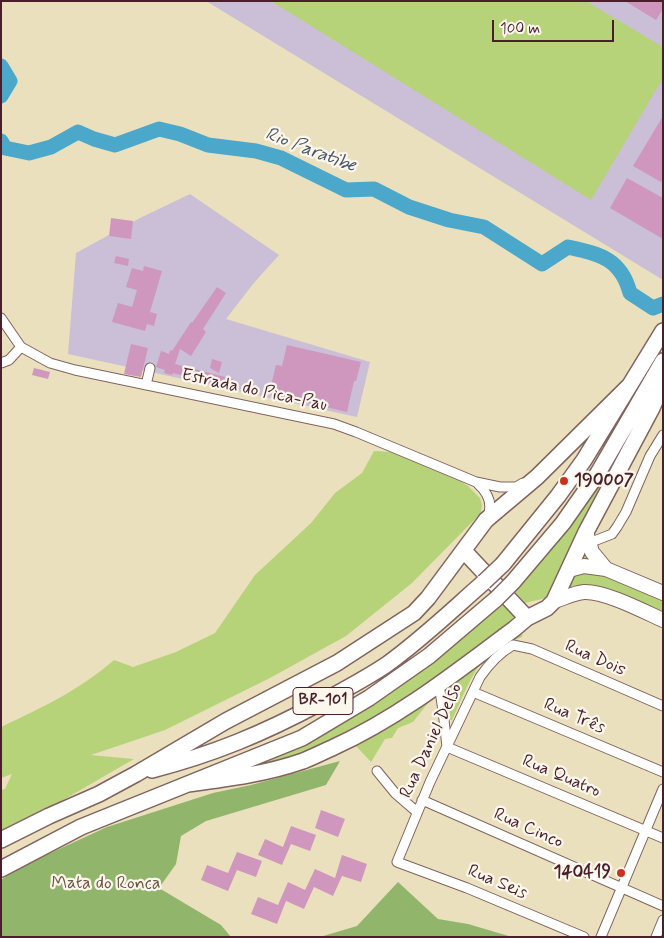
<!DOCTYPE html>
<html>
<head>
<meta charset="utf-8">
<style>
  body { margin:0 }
  #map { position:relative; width:664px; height:938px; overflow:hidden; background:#ebe0bd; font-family:Mynerve,sans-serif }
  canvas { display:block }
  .frame { position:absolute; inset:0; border:2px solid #4a1f2b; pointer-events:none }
  .scale { position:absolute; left:492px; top:20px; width:122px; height:22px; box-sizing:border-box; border:2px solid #4a1f2b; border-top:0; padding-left:6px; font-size:15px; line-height:18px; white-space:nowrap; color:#4a1f2b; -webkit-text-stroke:4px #fbf7ec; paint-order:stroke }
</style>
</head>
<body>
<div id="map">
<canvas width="664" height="938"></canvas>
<div class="frame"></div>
<div class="scale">100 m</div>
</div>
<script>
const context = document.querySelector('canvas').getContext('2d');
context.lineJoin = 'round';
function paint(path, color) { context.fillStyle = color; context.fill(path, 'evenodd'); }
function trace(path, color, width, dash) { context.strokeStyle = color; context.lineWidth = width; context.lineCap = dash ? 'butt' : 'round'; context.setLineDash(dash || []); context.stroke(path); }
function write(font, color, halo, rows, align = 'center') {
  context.font = font + ' Mynerve,sans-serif'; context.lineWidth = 4.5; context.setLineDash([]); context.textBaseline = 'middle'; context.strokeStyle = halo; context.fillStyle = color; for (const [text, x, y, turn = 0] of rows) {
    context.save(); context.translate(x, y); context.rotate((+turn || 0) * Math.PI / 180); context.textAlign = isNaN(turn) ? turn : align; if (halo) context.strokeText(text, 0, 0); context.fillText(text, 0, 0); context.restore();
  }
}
paint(new Path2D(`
  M206,1H663V280Z
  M190,194L279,255L253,284L226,319L370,362L357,417L68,354L76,253L140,218Z`), '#cabfd6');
paint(new Path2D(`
  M271,1H586L663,47V78L591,200Z
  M660,384L550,597L525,603L513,589L589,499Z
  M374,451L394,452L454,477L468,486L480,498L482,505L481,513L412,583L346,636L270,678L165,730L91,755L134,759L1,836V790L5,789L12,774L1,778V727C43,707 78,691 114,660L133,667L176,652L215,633L255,575L311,523L335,493L362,473Z
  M583,546L610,573L663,596V617L564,591Z
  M505,600L514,614L511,624L504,632L354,734L301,759L229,774L328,728L431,663L480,620Z
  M545,604L523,627L522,637C513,641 502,644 494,650C475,663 462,699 452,720H448L443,686L493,646L525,607Z
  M432,698L413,722L398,728L392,738L385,739L371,762L355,745Z`), '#b7d37a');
paint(new Path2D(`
  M340,761L326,785L206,821L181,836L176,864L159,888L221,925L231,937H1V880L18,868L107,827L213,793L251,785Z
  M398,882L438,919L468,924L512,937H320L357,926Z`), '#91b56a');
trace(new Path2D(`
  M1,66L10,81L1,96
  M1,141L5,148L29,153L51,147L78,132L94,139L115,145L159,129L180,134L208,145L256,151L281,158L346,190L374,189L409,207L449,220L484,227L542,264L568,247C599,254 621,258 630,293L653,308L663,304`), '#4ba8ca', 15);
paint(new Path2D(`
  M625,1H663V9L656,20Z
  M663,116V179L661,182L633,166Z
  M627,178L663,198V239L610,208Z
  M111,218L133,221L131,239L109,236Z
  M116,256L129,259L128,266L114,263Z
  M144,266L162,271L150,312L157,314L154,326L147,324L145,331L112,322L118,303L132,307L137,290L126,287L132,268L143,271Z
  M217,287L226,293L203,329L206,332L191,356L180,349L175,364L233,379L231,388L173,373L172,375L164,373L165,370L156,367L161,351L169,354L170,350L172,351L191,322L192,323Z
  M131,344L148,348L141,377L124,374Z
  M287,345L361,362L356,381H354L347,412L269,394L276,365L282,366Z
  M212,359L222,362L219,373L210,368Z
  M34,368L50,372L48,379L32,375Z
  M321,810L345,819L338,837L315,828Z
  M291,826L316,835L310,851L291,844L282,865L258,855L265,839L283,847Z
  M237,852L262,861L256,877L237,870L228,891L201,880L207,865L228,873Z
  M342,855L367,864L361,882L342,876L333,896L314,887L304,909L286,901L277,924L251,914L258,897L278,905L288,882L305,890L315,869L335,878Z`), '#cf97be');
const minor = new Path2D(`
  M1,318L21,347L50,363L75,370L334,424L356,432L476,482L500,487H516L523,483
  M1,363L9,360L21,347
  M146,385L150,368
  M478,484C488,493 493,503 488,516
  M589,543L612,534L617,527L626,512L650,456L663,435
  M439,684L443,711L447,747L663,838
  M473,692L663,772
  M377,771L395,793L417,812
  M422,800L663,906
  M584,937L467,888L397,862L430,782L480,677C489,664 499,653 513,645L532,649L663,706
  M601,937L663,789
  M656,937L663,920`);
const primary = new Path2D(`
  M586,532L592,552L606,569
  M569,570L584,566L606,569L663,593
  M554,601C564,598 574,593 584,592C605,591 643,611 663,620`);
const trunk = new Path2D(`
  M464,551L527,618
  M503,564L558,496L584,460L663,331
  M513,582L563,523L598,473L663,361
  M152,770C214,754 264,733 320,703C342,691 365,679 386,665C421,640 452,610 484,582
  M188,784C226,779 266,774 303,761C313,757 323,752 334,747C400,717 456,672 514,629L527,618L547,608L554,601L586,532L652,408L663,383
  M1,840L49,816L99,794L136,774L226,721L337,663L414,613L428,598L486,520L537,477L630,385
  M1,869L81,827L302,738L369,698L429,656L496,599`);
trace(minor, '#82635e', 11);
trace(primary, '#82635e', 16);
trace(trunk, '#82635e', 18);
trace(minor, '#fff', 9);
trace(primary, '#fff', 14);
trace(trunk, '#fff', 15);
const trunkBridge = new Path2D(`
  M484,582L503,564
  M496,599L513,582`);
trace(trunkBridge, '#82635e', 18, []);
trace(trunkBridge, '#fff', 15);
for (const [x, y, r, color] of [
  [564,481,5,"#c8321e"],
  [621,873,5,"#c8321e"]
]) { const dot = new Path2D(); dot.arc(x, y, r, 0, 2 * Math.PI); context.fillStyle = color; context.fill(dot); trace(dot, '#fbf7ec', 2); }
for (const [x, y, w] of [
  [323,701,60]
]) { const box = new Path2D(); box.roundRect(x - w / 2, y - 13.5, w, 27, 4); context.fillStyle = '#fbf7ec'; context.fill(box); trace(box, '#4a1f2b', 1); }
write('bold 16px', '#4a1f2b', null, [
  ["BR-101",323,701]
]);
write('18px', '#4a1f2b', '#fbf7ec', [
  ["Estrada do Pica-Pau",254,391,12],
  ["Rua Dois",595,659,24],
  ["Rua Três",574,717,23],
  ["Rua Daniel Delso",432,741,-65],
  ["Rua Quatro",561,777,23],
  ["Rua Cinco",528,829,24],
  ["Rua Seis",497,883,23]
]);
write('bold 18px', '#4a1f2b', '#fbf7ec', [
  ["190007",574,481],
  ["140419",611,873,"right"]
], 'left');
write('18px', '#6b5543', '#fbf7ec', [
  ["Mata do Ronca",106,884]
]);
write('italic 19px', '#4a566b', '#fbf7ec', [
  ["Rio Paratibe",310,151,21]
]);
</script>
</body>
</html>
